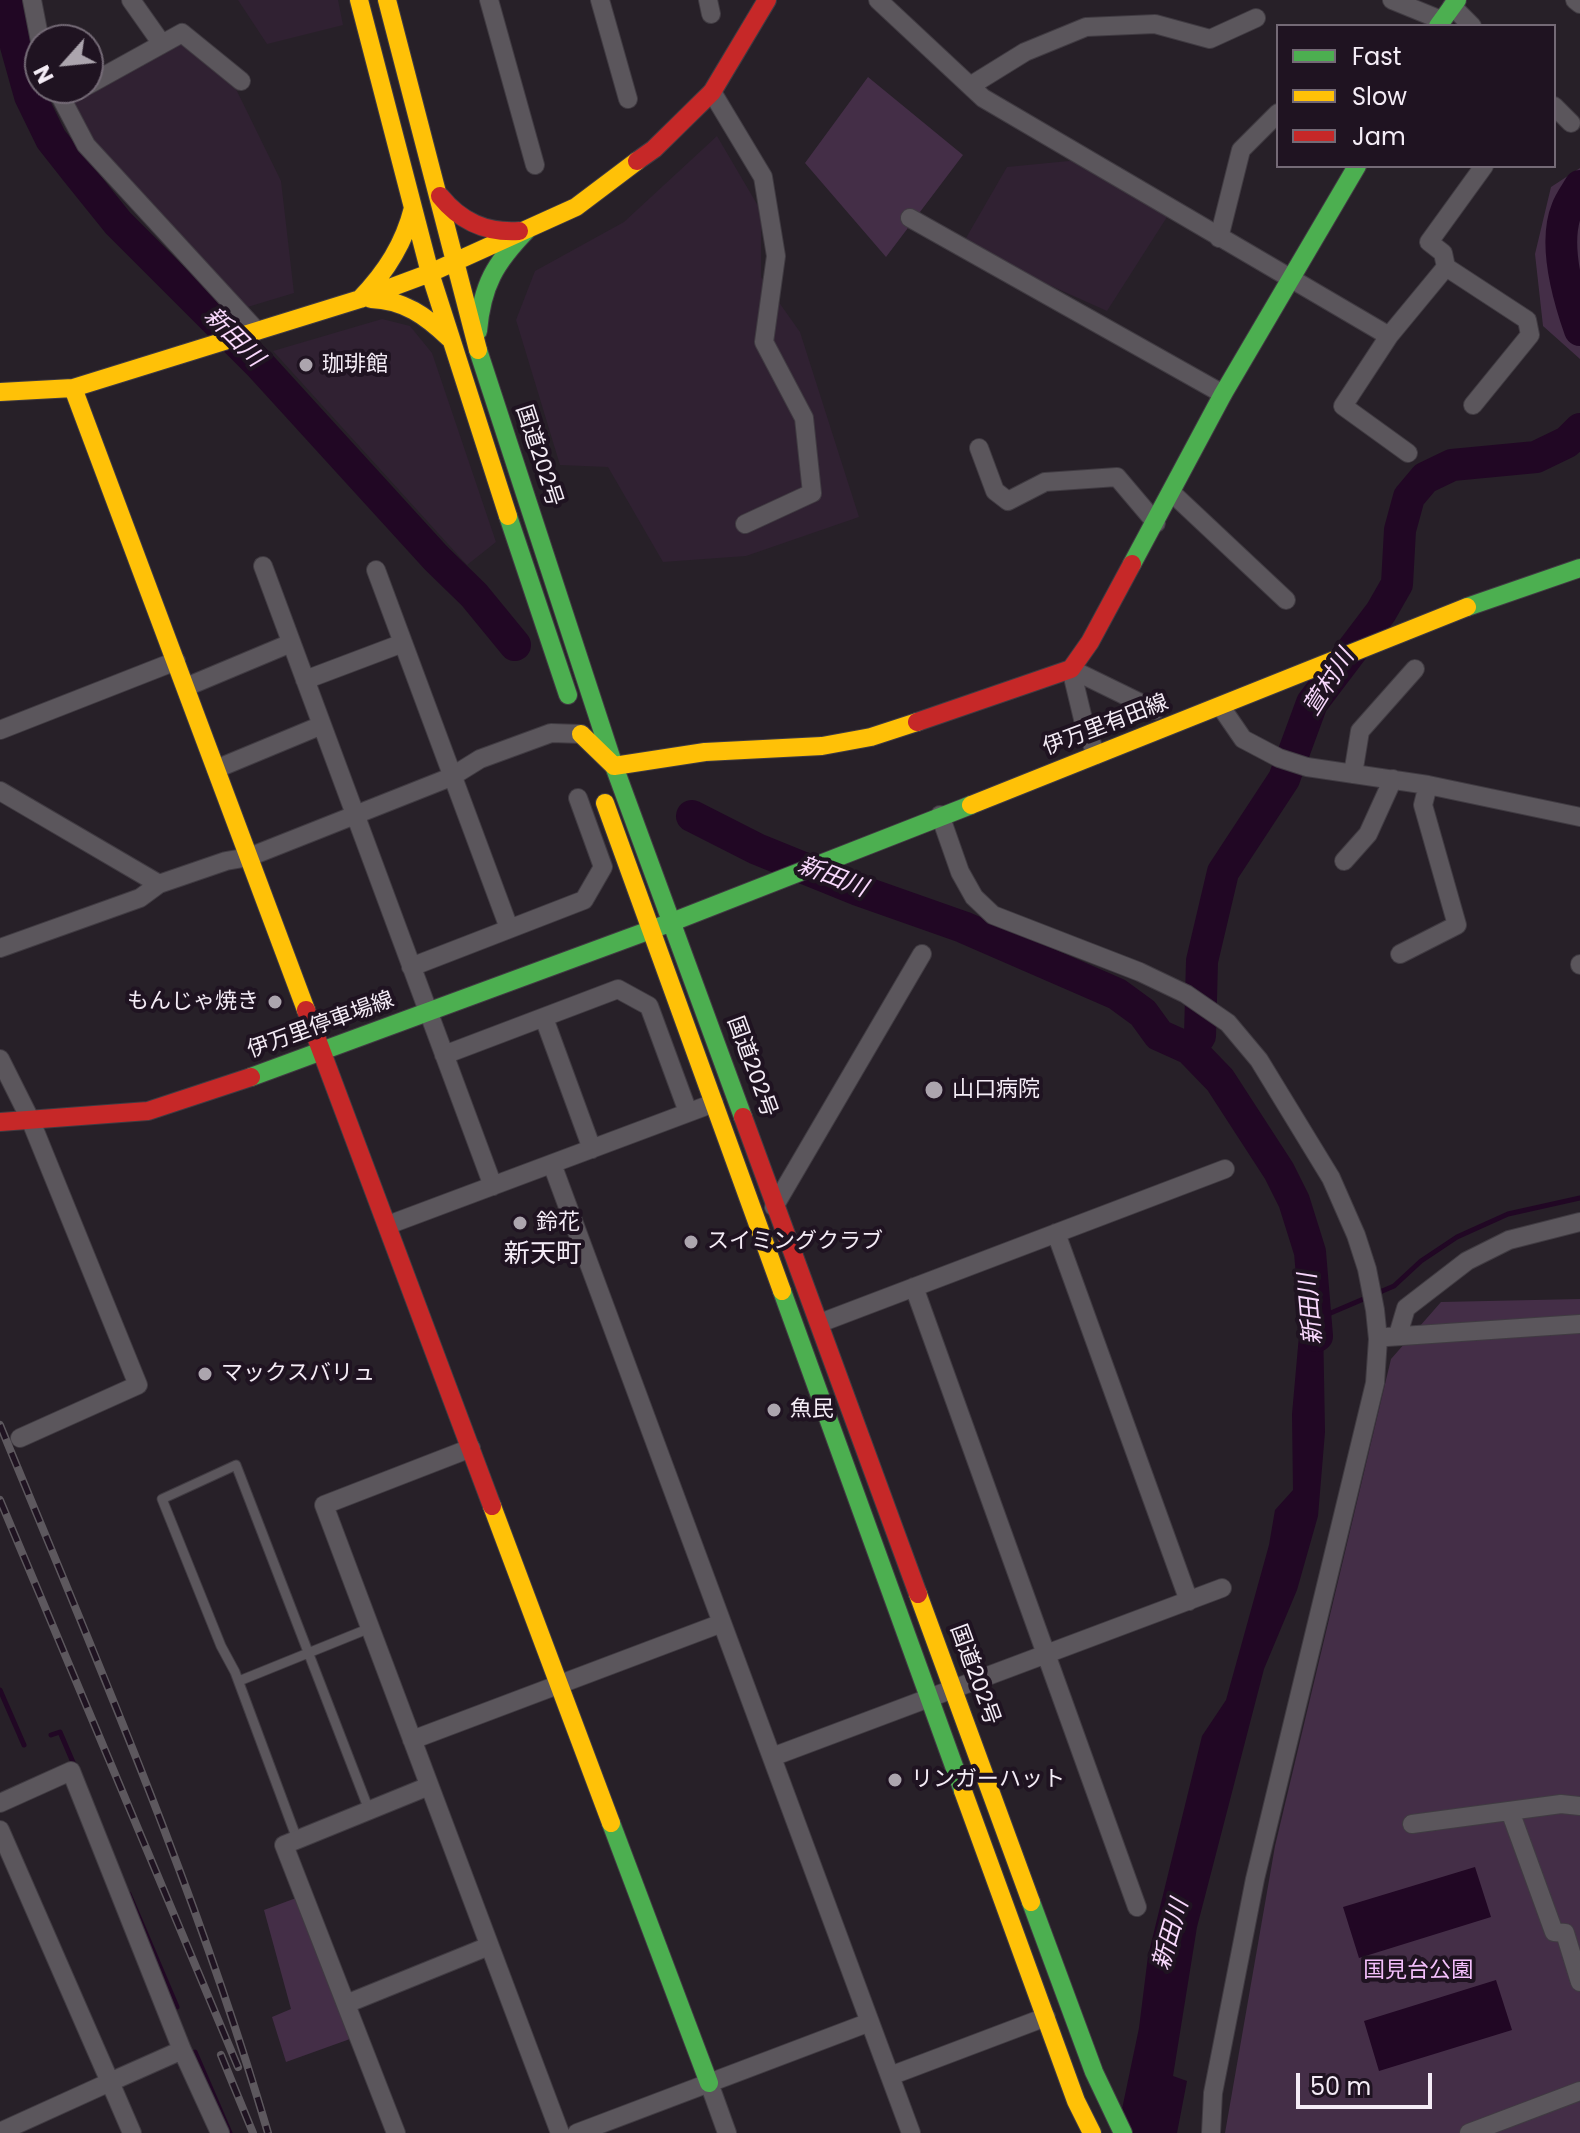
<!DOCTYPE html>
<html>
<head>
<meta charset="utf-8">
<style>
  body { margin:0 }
  #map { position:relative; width:1580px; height:2133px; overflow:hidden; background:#272028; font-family:Poppins,sans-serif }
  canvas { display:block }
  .legend { position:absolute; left:1276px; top:24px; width:280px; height:144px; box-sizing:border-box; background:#1f1321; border:2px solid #746a76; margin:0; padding:10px 14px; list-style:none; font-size:24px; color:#f4ecf6 }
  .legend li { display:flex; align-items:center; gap:16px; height:40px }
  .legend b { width:40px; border:2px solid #746a76 }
  .north { position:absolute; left:24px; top:24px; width:80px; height:80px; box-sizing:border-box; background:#1f1321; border:2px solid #746a76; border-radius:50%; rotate:243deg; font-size:22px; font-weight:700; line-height:32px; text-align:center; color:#f4ecf6 }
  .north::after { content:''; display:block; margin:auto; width:28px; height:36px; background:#aca5ae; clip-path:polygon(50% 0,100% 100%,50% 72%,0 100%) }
  .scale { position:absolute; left:1296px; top:2073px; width:136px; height:36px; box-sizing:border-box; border:4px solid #f4ecf6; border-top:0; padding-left:10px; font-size:24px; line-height:28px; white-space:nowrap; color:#f4ecf6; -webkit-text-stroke:6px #1f1321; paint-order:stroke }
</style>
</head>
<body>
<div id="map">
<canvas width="1580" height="2133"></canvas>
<ul class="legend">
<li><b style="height:10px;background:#4caf50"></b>Fast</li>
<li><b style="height:10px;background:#ffc107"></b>Slow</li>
<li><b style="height:10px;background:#c62828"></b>Jam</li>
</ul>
<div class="north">N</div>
<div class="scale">50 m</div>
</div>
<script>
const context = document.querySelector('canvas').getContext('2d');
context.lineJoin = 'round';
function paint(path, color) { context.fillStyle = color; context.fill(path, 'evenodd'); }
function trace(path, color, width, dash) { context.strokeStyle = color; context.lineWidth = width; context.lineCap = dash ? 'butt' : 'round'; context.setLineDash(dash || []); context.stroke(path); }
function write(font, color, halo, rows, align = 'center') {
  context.font = font + ' Poppins,"Noto Sans JP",sans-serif'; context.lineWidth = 8; context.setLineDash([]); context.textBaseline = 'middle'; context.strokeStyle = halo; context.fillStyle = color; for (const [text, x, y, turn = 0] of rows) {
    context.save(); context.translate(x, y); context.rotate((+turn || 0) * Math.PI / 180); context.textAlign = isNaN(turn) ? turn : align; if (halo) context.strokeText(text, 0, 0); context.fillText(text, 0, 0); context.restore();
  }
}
paint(new Path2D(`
  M238,0H338L343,25L267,44Z
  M180,39L235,87L281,181L294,293L231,312L55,109Z
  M717,136L761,211V277L800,332L859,517L746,556L663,562L608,467L560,465L516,320L535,271L624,222Z
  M1079,160L1167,217L1107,311L989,258L966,238L1007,167Z
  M382,319L410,326L432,353L496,542L467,565L273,351Z`), '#302132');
paint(new Path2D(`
  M868,77L963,155L886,257L805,163Z
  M1580,168V359L1543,326L1535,254L1551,187Z
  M1580,1299V2133H1225L1275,1846L1391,1359L1441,1302Z
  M296,1898L350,2039L286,2062L272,2017L291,2009L264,1910Z`), '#442e47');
paint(new Path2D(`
  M1313,1294L1321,1302L1323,1322L1325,1432L1318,1516L1297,1590L1264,1669L1197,1927L1173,2076L1187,2081L1177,2133H1117L1139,2028L1148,1956L1202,1736L1226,1700L1269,1545L1275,1510L1293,1490L1292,1414L1302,1302Z
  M1475,1867L1491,1917L1359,1958L1343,1907Z
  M1496,1980L1512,2030L1379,2071L1364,2021Z`), '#210724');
trace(new Path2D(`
  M1319,1318L1394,1286L1421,1261L1457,1237L1508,1214L1580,1198
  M0,1690L24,1745
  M51,1735L60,1732L75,1767
  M129,1894L177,2007
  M195,2052L230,2133`), '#210724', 5);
trace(new Path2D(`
  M9,0L16,46L30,96L51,139L77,172L118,223L260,365L436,558L474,595L515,645
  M1580,186C1576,193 1570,201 1567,209C1553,243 1568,296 1580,330
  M692,816L757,849L858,890L963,927L1117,994L1143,1013L1159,1035L1190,1049L1220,1080L1279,1171L1294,1201L1310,1252L1317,1336
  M1190,1049L1200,1036L1202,961L1223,872L1284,779L1312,703L1381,612L1397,584L1400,530L1409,497L1425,478L1452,465L1536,457L1567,442L1580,429`), '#210724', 32);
const lane = new Path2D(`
  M239,1681L370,1628
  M297,1839L235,1672L221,1646L162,1499L236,1465L369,1810`);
const street = new Path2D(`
  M32,0L40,41
  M131,0L162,44
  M489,0L535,165
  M600,0L628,99
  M708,0L711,14
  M878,0L983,98L1389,336
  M1392,0L1441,20
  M1575,0L1580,4
  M1452,6L1472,26
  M88,85L182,33L241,81
  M970,86L1025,52L1086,27L1155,24L1210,39L1256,18
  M56,88L86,145L257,331
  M712,92L763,177L776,256L764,342L804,418L812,493L745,524
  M1554,106L1571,123
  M910,218L1223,394
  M1219,238L1241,150L1278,113
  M1446,267L1443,253L1429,242L1484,166
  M979,448L995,491L1008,501L1045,482L1117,477L1156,523
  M1408,453L1343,406L1389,336L1446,267L1527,320L1530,335L1473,405
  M1171,492L1286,600
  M263,566L493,1186
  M376,570L509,928
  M1071,669L1155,710
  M1071,669L1083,719L1096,755
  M305,680L403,643
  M186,687L291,643
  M1221,707L1243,739L1279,758L1307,767L1428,785L1580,817
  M0,730L176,661
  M216,769L322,725
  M1353,774L1360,731L1415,669
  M0,791L159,884L226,861L249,857L451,777L480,759L551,733L581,734
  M940,815L960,872L974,897L993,915L1140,972L1186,994L1228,1023L1259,1060L1331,1178L1356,1235L1367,1269L1375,1310L1378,1339L1375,1383L1255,1879L1213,2093L1211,2133
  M1344,861L1368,834L1393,779
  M0,948L140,898L159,884
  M1400,954L1457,925L1423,805L1428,785
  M1580,965V964
  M411,967L584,900L603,867L578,798
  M544,1018L592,1149
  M444,1055L618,989L649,1006L688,1112
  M0,1059L30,1119L138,1385L20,1438
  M552,1164L911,2133
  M774,1207L922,954
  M388,1225L714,1103
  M1056,1233L1189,1601
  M914,1287L1137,1907
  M820,1323L1225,1169
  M1398,1335L1406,1308L1467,1261L1509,1240L1580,1222
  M1387,1337L1580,1324
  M471,1448L324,1505L560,2133
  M412,1740L722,1623
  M772,1757L1222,1588
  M0,1803L71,1771L182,2050L220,2133
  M1510,1811L1554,1932L1565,1933L1580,1982
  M1412,1824L1561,1804L1580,1806
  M0,1830L110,2082L182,2050
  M346,2004L489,1946
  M890,2076L1046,2017
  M709,2083L727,2133
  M0,2132L110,2082L132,2133
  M396,2133L284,1845L429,1786
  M577,2133L870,2022
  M1469,2133L1580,2091`);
const fast = new Path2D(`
  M1438,26L1457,0
  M478,331C482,285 495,263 527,230
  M478,350L614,766L743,1117
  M508,516L568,695
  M1132,564L1223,394L1357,166
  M1467,607L1580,568
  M251,1077L672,922L971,805
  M782,1291L963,1791
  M611,1823L709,2083
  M1031,1902L1094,2072L1123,2133`);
const slow = new Path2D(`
  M359,0L430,273L508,516
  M387,0L478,350
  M360,299C386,272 404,244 413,208
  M371,299C404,300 426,316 449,338
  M73,388L306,1010
  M0,392L73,388L360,299L430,273L576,207L637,161
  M581,734L614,766L705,752L822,746L871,737L917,722
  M605,803L782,1291
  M971,805L1467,607
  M492,1506L611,1823
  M918,1594L1031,1902
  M963,1791L1076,2101L1092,2133`);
const jam = new Path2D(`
  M637,161L654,149L712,92L767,0
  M440,196C461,222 486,233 519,231
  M917,722L1071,669L1090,642L1132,564
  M306,1010L492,1506
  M743,1117L918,1594
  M0,1122L148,1111L251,1077`);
trace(lane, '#403b42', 11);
trace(street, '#403b42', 20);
trace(fast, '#403b42', 20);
trace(slow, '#403b42', 20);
trace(jam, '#403b42', 20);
trace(lane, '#5b565c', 9);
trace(street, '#5b565c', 18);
trace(fast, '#4caf50', 18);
trace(slow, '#ffc107', 18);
trace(jam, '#c62828', 18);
const rail = new Path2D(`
  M0,1425C96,1659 197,1891 268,2133
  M0,1500L238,2067
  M221,2055L253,2133`);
trace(rail, '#5d585e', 8);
trace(rail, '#1f1321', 5, [15]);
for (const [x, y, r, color] of [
  [306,365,8,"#aca5ae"],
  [275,1002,8,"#aca5ae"],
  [934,1090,10,"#aca5ae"],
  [520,1223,8,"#aca5ae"],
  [691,1242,8,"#aca5ae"],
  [205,1374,8,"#aca5ae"],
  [774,1410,8,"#aca5ae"],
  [895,1780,8,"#aca5ae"]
]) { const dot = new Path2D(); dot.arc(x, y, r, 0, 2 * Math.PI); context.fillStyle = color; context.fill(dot); trace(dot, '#1f1321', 3); }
write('22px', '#f4ecf6', '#1f1321', [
  ["珈琲館",322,365],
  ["もんじゃ焼き",259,1002,"right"],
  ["山口病院",952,1090],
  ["鈴花",536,1223],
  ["スイミングクラブ",707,1242],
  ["マックスバリュ",221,1374],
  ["魚民",790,1410],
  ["リンガーハット",911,1780]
], 'left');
write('22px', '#f4ecf6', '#1f1321', [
  ["国道202号",538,456,72],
  ["伊万里有田線",1106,726,-21],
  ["伊万里停車場線",321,1026,-20],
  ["国道202号",751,1067,70],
  ["国道202号",974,1675,70]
]);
write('22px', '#f4bffc', '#1f1321', [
  ["国見台公園",1418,1971]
]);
write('italic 24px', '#f8d8fc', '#1f1321', [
  ["新田川",233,338,45],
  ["萱村川",1330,683,-58],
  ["新田川",832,878,21],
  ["新田川",1312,1309,-95],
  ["新田川",1172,1935,-74]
]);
write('26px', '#f4ecf6', '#1f1321', [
  ["新天町",543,1255]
]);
</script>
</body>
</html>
